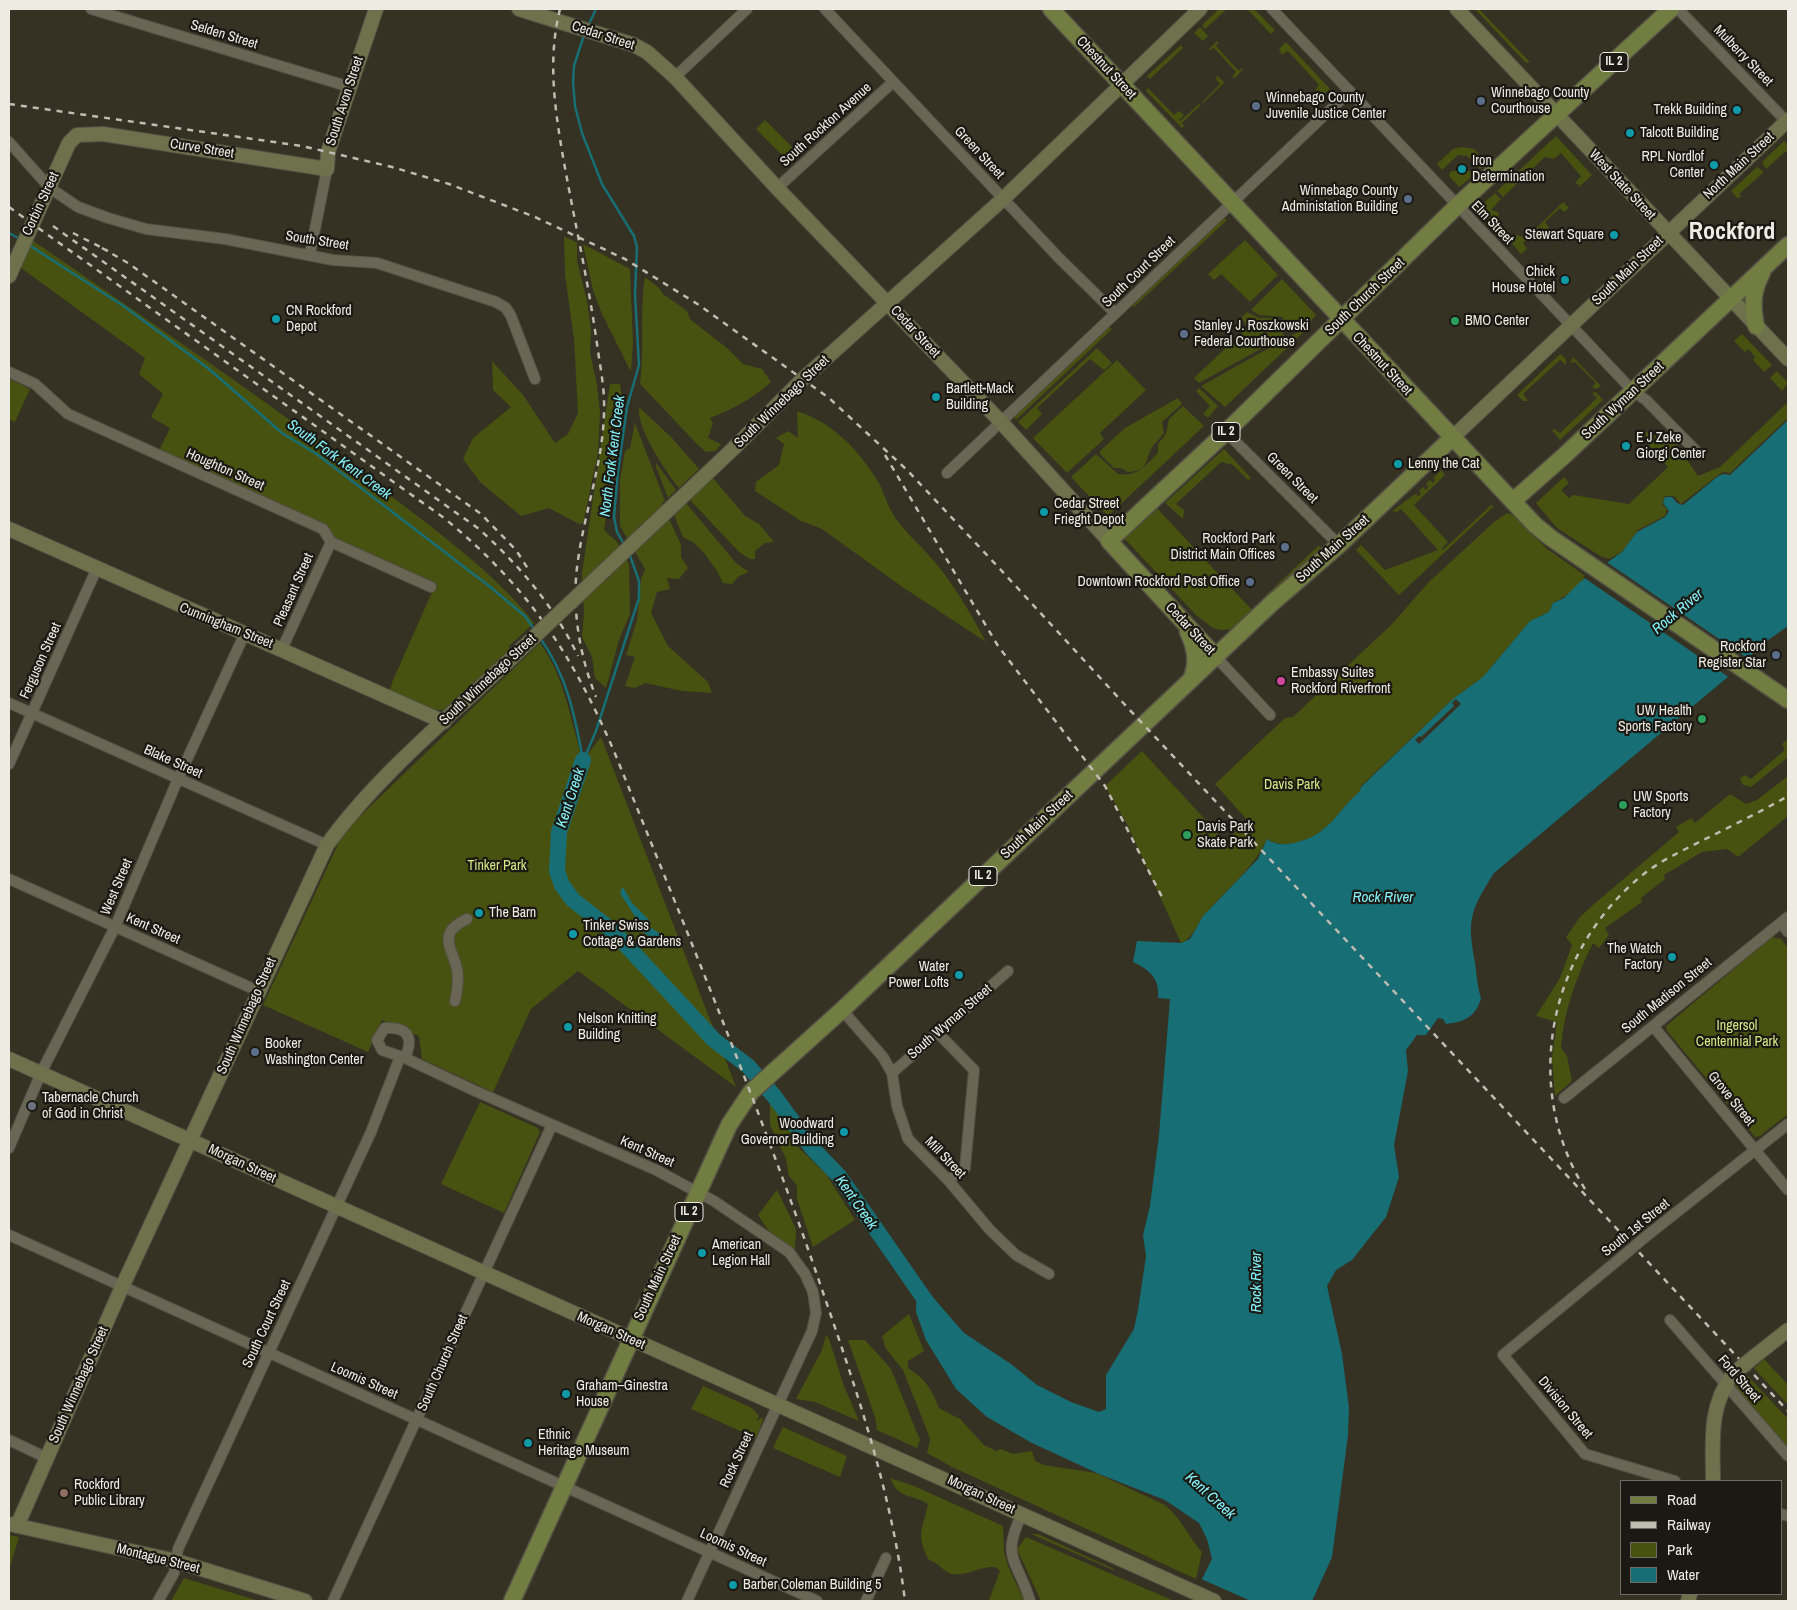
<!DOCTYPE html>
<html>
<head>
<meta charset="utf-8">
<style>
  body { margin:0 }
  #map { position:relative; width:1797px; height:1610px; overflow:hidden; background:#353123; font-family:"Archivo Narrow",sans-serif }
  canvas { display:block }
  .frame { position:absolute; inset:0; border:10px solid #eeebe2; pointer-events:none }
  .legend { position:absolute; left:1620px; top:1480px; width:162px; height:115px; box-sizing:border-box; background:#1b1913; border:1px solid #6f6d66; margin:0; padding:6px 9px; list-style:none; font-size:15px; color:#eeebe2 }
  .legend li { display:flex; align-items:center; gap:10px; height:25px }
  .legend b { width:25px; border:1px solid #6f6d66 }
</style>
</head>
<body>
<div id="map">
<canvas width="1797" height="1610"></canvas>
<div class="frame"></div>
<ul class="legend">
<li><b style="height:6px;background:#727d41"></b>Road</li>
<li><b style="height:6px;background:#bfbcb2"></b>Railway</li>
<li><b style="height:14px;background:#475210"></b>Park</li>
<li><b style="height:14px;background:#176f75"></b>Water</li>
</ul>
</div>
<script>
const context = document.querySelector('canvas').getContext('2d');
context.lineJoin = 'round';
function paint(path, color) { context.fillStyle = color; context.fill(path, 'evenodd'); }
function trace(path, color, width, dash) { context.strokeStyle = color; context.lineWidth = width; context.lineCap = dash ? 'butt' : 'round'; context.setLineDash(dash || []); context.stroke(path); }
function write(font, color, halo, rows, align = 'center') {
  context.font = font + ' "Archivo Narrow",sans-serif'; context.lineWidth = 4.5; context.setLineDash([]); context.textBaseline = 'middle'; context.strokeStyle = halo; context.fillStyle = color; for (const [text, x, y, turn = 0] of rows) {
    context.save(); context.translate(x, y); context.rotate((+turn || 0) * Math.PI / 180); context.textAlign = isNaN(turn) ? turn : align; if (halo) context.strokeText(text, 0, 0); context.fillText(text, 0, 0); context.restore();
  }
}
paint(new Path2D(`
  M1219,9H1227L1205,29L1202,25Z
  M1247,9H1254L1275,30L1271,34Z
  M1475,9H1479L1530,62L1526,63Z
  M1200,27L1208,36L1203,41L1194,33Z
  M1217,41L1219,42L1216,46L1238,70L1244,68L1235,78L1232,77L1236,72L1214,48L1207,51Z
  M1286,42L1330,89L1321,97L1315,91L1319,85L1288,51L1282,55L1279,49Z
  M1181,45L1183,48L1150,79L1147,76Z
  M1218,76L1224,82L1223,84L1203,103L1202,102L1220,84L1215,78Z
  M1148,88L1174,115L1179,111L1184,115L1179,120L1180,121L1199,104L1201,105L1182,123L1184,126L1182,128L1146,91Z
  M765,120L794,149L785,158L756,129Z
  M1556,136L1592,175L1578,188L1579,185L1575,183L1581,176L1561,153L1554,159L1545,157L1503,197L1497,191Z
  M1784,141L1788,145V153L1786,151L1766,169L1762,162Z
  M1461,147L1474,149L1487,163L1480,169L1467,156L1458,155L1442,170L1437,164L1453,149Z
  M1757,167L1764,172L1739,194L1742,197L1737,198L1731,191Z
  M1451,171H1472L1473,176L1459,187L1449,176Z
  M1495,193L1501,199L1491,210L1498,212L1499,219L1503,226L1500,231L1478,208Z
  M1563,202L1569,208L1564,212L1560,208L1545,222L1549,228L1545,231L1540,227L1523,243L1527,249L1521,254L1510,241L1517,235L1526,238Z
  M1224,218L1227,220L1134,307L1132,306Z
  M564,236L577,243V261L587,301L591,330L590,353L597,385L600,413L598,453L583,523L579,524L549,508L521,516L480,482L463,459L473,438L511,407L493,390L492,361L523,395L555,443L568,434L578,413L574,339L565,275Z
  M32,240C149,321 268,401 381,488C431,527 496,573 534,623L509,646V650L443,710H436L390,690L393,680L433,590L336,539L328,529L159,451L170,428L151,417L163,394L139,374L145,358L21,268Z
  M1245,240L1278,275L1250,302L1221,274L1214,280L1208,274Z
  M583,244L630,269L633,342L631,372L602,314L593,290Z
  M645,277L659,288L663,294L686,310L691,320L727,348L743,364L762,369L771,382C752,399 733,409 710,418L713,423L708,438L721,444L716,451L706,452L696,443L640,384C645,349 639,313 645,277Z
  M1282,279L1316,315L1311,321L1287,333L1283,327V317L1259,315L1251,310Z
  M1247,312L1259,318H1273L1280,325L1284,336L1199,383L1194,378L1248,327L1241,318Z
  M1312,324L1225,407L1201,386Z
  M1109,327L1112,329L1016,420L1014,417Z
  M1742,334L1772,365L1764,372L1753,360L1755,357L1748,349L1745,352L1734,341Z
  M1097,348L1112,363L1104,370L1090,359L1037,408L1042,414L1026,430L1018,422Z
  M1560,354L1566,359V365L1560,360L1523,394L1528,401H1523L1517,395Z
  M1573,357L1601,386L1596,389L1592,387L1596,383L1575,362L1570,363Z
  M1117,360L1146,390L1100,433L1104,439L1067,473L1033,438Z
  M1777,371L1788,383L1782,391L1770,378Z
  M9,379L30,389L15,422L9,419Z
  M610,384H620L623,406L617,424L619,435L604,530L617,542L629,564L630,614L619,640L606,688L595,678L592,657L582,637L584,612L582,573Z
  M1199,388L1218,406L1208,418L1203,414L1210,406L1196,391Z
  M1596,392L1603,400L1560,440L1552,430L1554,429L1560,433L1597,398L1592,393Z
  M1178,398L1182,404L1162,422L1164,433C1160,438 1155,443 1151,449C1145,462 1148,471 1128,472L1121,468H1114L1100,454V451L1125,428Z
  M1788,402V418L1730,473L1723,472L1717,476L1681,504L1674,496H1665L1662,504L1667,509L1665,516L1638,530L1622,552L1609,559L1600,556L1557,528L1536,503L1564,477L1569,483L1561,490L1569,498L1573,495L1629,504L1668,467L1645,441L1646,432L1653,433L1660,442L1668,437L1673,439L1698,476L1720,467Z
  M1183,406L1204,426L1108,516L1071,477L1096,454L1118,474C1139,477 1145,465 1158,453V444L1166,434L1169,419Z
  M639,407L672,438L699,469L679,488C666,472 636,428 639,407Z
  M797,411C834,423 861,452 880,485C885,496 889,509 896,519C908,535 922,547 935,562C955,586 971,614 986,642L901,586L822,529L801,521L755,491L756,482L779,465L784,444L776,438L788,431L798,438Z
  M635,423L665,501L662,503L681,545V557L688,568L679,579L667,578L670,589L657,592L651,613L668,646L708,682L712,693L682,691L645,683L635,688L625,686L635,657L626,655L637,620L641,579L645,569L620,526V480L625,451L630,448Z
  M1224,449L1251,478L1248,480L1233,465L1221,462L1176,504L1184,510L1183,519L1165,503Z
  M656,463L676,490L668,498L656,467Z
  M1441,470L1445,475L1414,505L1448,542L1442,548L1443,550L1491,505L1494,506L1399,595L1356,550L1361,545L1385,570L1438,550L1401,509L1397,512L1392,511L1415,494L1419,496L1421,494L1419,491L1423,487L1426,490L1428,487L1426,484L1430,480L1433,483L1435,480L1433,478Z
  M713,478L745,516L759,524L774,542L765,543L755,551V559H750L739,552L690,500Z
  M686,503L736,563L749,572L739,576L732,584L723,583L717,571L704,553L694,543L683,537L674,515Z
  M1155,506L1252,610L1233,629L1221,630L1213,628L1196,615L1123,537Z
  M1507,513L1514,515L1546,548L1587,577L1572,592L1553,603L1549,612L1530,621L1483,677L1454,698L1361,786L1360,791C1336,812 1330,835 1294,843C1285,845 1275,844 1267,839C1253,869 1227,889 1205,914C1196,925 1194,937 1181,943L1127,824L1105,786L1142,751L1225,841L1248,821L1215,784L1285,718L1293,717L1392,624L1429,582L1494,522Z
  M1318,546L1321,547L1314,557L1262,604V599Z
  M540,643C565,677 570,720 583,760L601,737L736,1087L578,971L531,1009L493,1092L422,1059L419,1036L382,1020L368,1052L263,1005L340,840L356,820Z
  M1788,739V757L1751,787L1743,785L1740,778L1745,775L1751,779L1785,750L1782,744Z
  M1788,776V816L1738,857L1727,849L1702,852L1664,875L1665,879L1641,898L1642,902L1605,928L1609,935L1599,948L1593,943C1576,978 1564,1010 1561,1048L1567,1056L1572,1081L1555,1096L1552,1058L1557,1022L1536,1016L1560,978L1572,945L1566,937L1580,917L1594,904L1679,832L1676,827L1691,818L1695,823L1730,794L1746,804L1757,800Z
  M1772,937L1781,939L1788,948V1114L1760,1136L1755,1137L1667,1031L1666,1026Z
  M480,1102L538,1128L540,1132L504,1213L441,1184Z
  M770,1103L790,1129L795,1144L826,1174L855,1220L813,1247L797,1199V1186L789,1176L786,1159L770,1125Z
  M777,1190L796,1229L795,1250L772,1236L758,1215Z
  M909,1314L924,1351L908,1361V1368C925,1379 932,1389 939,1408L960,1419L984,1445L996,1451L1001,1449L1013,1454L1032,1451L1035,1461L1044,1465L1096,1473L1163,1504C1180,1515 1188,1537 1202,1552L1196,1579L952,1467L927,1453L930,1440L928,1433L903,1370L886,1349L882,1336Z
  M826,1335L829,1339L844,1386L859,1421L815,1402L796,1399L822,1350Z
  M848,1340H865L891,1369L920,1440L917,1448L877,1430L875,1417Z
  M1764,1359L1788,1385V1405L1754,1368Z
  M1746,1374L1788,1419V1449L1733,1387Z
  M703,1386L752,1408L759,1416L756,1422L762,1417L763,1420L756,1438L691,1409Z
  M783,1427L847,1456L840,1477L773,1448Z
  M890,1478L914,1486L1003,1526L1004,1551L1008,1566L1024,1601L989,1600L1000,1571L995,1567C979,1566 969,1576 952,1574C943,1572 940,1563 929,1560C915,1534 923,1529 928,1504C911,1493 899,1500 890,1478Z
  M1031,1534H1038L1114,1569L1113,1570Z
  M9,1535L19,1537L9,1570Z
  M1026,1537L1174,1601H1041L1017,1549Z
  M184,1578L259,1601H171Z`), '#475210');
paint(new Path2D(`
  M1788,420V626L1764,643L1729,676L1494,873C1470,911 1467,919 1475,963C1477,975 1477,986 1481,998C1476,1017 1464,1022 1446,1024L1443,1019L1438,1018L1426,1035H1417L1406,1050L1408,1071L1394,1145L1399,1177L1386,1217L1352,1260L1336,1270L1327,1286L1342,1354L1349,1408L1348,1435L1332,1557L1312,1601H1191L1212,1559L1207,1539L1199,1523L1165,1500L1099,1474L1030,1442L987,1417L956,1389L926,1340L916,1312L917,1279L964,1333L1011,1364L1037,1385L1071,1402L1099,1412L1106,1409V1375L1134,1329L1138,1310L1146,1256L1143,1235L1150,1206L1159,1135L1170,999L1158,998C1160,979 1150,970 1133,962L1137,941L1181,943L1190,939L1203,916L1258,859L1267,839C1275,845 1285,845 1294,843C1330,835 1336,812 1360,791L1361,787L1454,698L1483,677L1530,621L1549,612L1553,603L1564,598L1580,582L1622,552L1637,532L1665,517L1669,511L1663,503L1665,497H1672L1677,503L1683,505L1717,477L1723,474L1730,475Z
  M623,887L632,903L650,921V927L662,935L664,942L659,948H655L650,937L640,930L636,918L620,893Z`), '#176f75');
paint(new Path2D(`
  M1605,561L1750,660L1730,678L1583,577Z
  M1456,699L1461,704L1419,744L1415,740L1419,736L1421,737L1454,706L1452,703Z
  M1199,1578L1251,1601H1189Z`), '#353123');
trace(new Path2D(`
  M588,26L596,9
  M584,35L574,66L573,82L575,106L582,133L602,184L634,236L637,247L635,294L639,365L627,407L618,471L614,517L617,532L625,546
  M9,233L20,239
  M29,245L125,307L209,369L282,433L318,455L489,586L525,616L534,629
  M540,638C567,675 575,716 583,760
  M584,759L596,731L639,598V581L629,553`), '#176f75', 2.5);
trace(new Path2D(`
  M583,760L559,832L557,871L562,885L573,900L614,932L714,1040L748,1066L774,1096L812,1148L839,1176L930,1307`), '#176f75', 16);
const street = new Path2D(`
  M91,9L350,87
  M825,9L1059,258L1115,313
  M1272,9L1633,391L1646,400L1697,452
  M1678,9L1788,123
  M675,77L747,9
  M9,142L50,188L78,207L108,218L146,229L225,239L333,260L377,263L496,302L506,308L511,316L535,379
  M777,188L893,82
  M310,254L327,169
  M9,372L35,384L68,414L323,529L331,542L431,587
  M1226,432L1339,545
  M947,473L1350,91
  M282,649L331,542
  M1216,657L1270,715
  M9,703L327,845
  M9,764L97,568
  M9,879L258,991
  M1781,923L1788,932
  M455,1001C457,992 459,979 457,969C452,947 436,934 467,919
  M842,1010L883,1057L892,1073L897,1106L908,1139L948,1180L990,1230L1016,1255L1049,1274
  M1653,1026L1788,1190
  M937,1032L974,1070L965,1168L948,1180
  M405,1058C414,1037 408,1027 385,1028L377,1040L382,1050L405,1058L473,1090L656,1170L714,1201L789,1252L805,1274L813,1292L816,1313L812,1331L687,1601
  M892,1073L1008,971
  M1564,1098L1788,917
  M9,1148L41,1073L115,927L178,779L245,633
  M9,1235L817,1601
  M1644,1238L1788,1124
  M1623,1256L1503,1355L1585,1454L1675,1481
  M1670,1320L1788,1456
  M9,1440L47,1458
  M1022,1514C1000,1559 1018,1560 1030,1601
  M1781,1514L1788,1516
  M158,1601L174,1573L178,1549L371,1132L400,1057
  M333,1601L552,1125
  M866,1601L886,1558`);
const secondary = new Path2D(`
  M519,9L634,45L647,52L675,77L777,188L1000,421L1109,541
  M1457,9L1788,359
  M9,276L69,143L77,135L103,134L327,169L328,152L376,9
  M1452,438L1788,120
  M734,448L803,379L1003,199L1200,9
  M9,529L444,722
  M9,1059L1214,1601
  M1755,1356L1788,1330
  M1713,1481C1713,1442 1708,1407 1733,1374
  M9,1524L176,1561L305,1601
  M17,1526L122,1287L327,845C379,773 452,715 516,654
  M1688,1601L1690,1594`);
const primary = new Path2D(`
  M1051,9L1535,525L1551,538L1788,700
  M1756,326C1752,306 1752,291 1762,273
  M1513,501L1565,455L1788,245
  M1188,632C1196,649 1198,663 1191,680
  M1216,657L1109,541L1226,432L1457,206L1671,9
  M512,1601L729,1125L751,1092L842,1010L1271,604L1339,545L1452,438`);
trace(street, '#535044', 12);
trace(secondary, '#535044', 16);
trace(primary, '#535044', 19);
trace(street, '#6a6656', 10);
trace(secondary, '#6e724c', 14);
trace(primary, '#727d41', 16);
trace(new Path2D(`
  M560,9C548,57 554,103 562,151C573,215 588,279 597,344C600,366 605,389 604,412C603,463 585,510 578,560C571,606 579,654 596,697
  M9,104L302,146L392,167L449,184L535,217L625,259L699,305L829,398L907,470L1000,569L1127,707L1788,1411
  M9,207L444,518C529,587 574,657 616,756C685,927 756,1098 816,1272C853,1380 891,1487 905,1601
  M53,226L479,529C520,566 554,606 578,656
  M73,233L108,251
  M102,248L128,263L481,514L516,550L530,572
  M885,455L998,646L1105,786L1162,897
  M1585,1189C1520,1085 1550,948 1645,873C1662,860 1682,851 1701,841C1730,827 1760,812 1788,796`), '#bfbcb2', 2.5, [6, 6]);
const streetBridge = new Path2D(`
  M1623,1256L1644,1238`);
const secondaryBridge = new Path2D(`
  M516,654L734,448
  M1733,1374L1755,1356`);
trace(streetBridge, '#535044', 12, []);
trace(secondaryBridge, '#535044', 16, []);
trace(streetBridge, '#6a6656', 10);
trace(secondaryBridge, '#6e724c', 14);
for (const [x, y, r, color] of [
  [1481,101,5,"#5c6f8a"],
  [1256,106,5,"#5c6f8a"],
  [1737,110,5,"#0f9aa8"],
  [1630,133,5,"#0f9aa8"],
  [1714,165,5,"#0f9aa8"],
  [1462,169,5,"#0f9aa8"],
  [1408,199,5,"#5c6f8a"],
  [1614,235,5,"#0f9aa8"],
  [1565,280,5,"#0f9aa8"],
  [276,319,5,"#0f9aa8"],
  [1455,321,5,"#2e9e5b"],
  [1184,334,5,"#5c6f8a"],
  [936,397,5,"#0f9aa8"],
  [1626,446,5,"#0f9aa8"],
  [1398,464,5,"#0f9aa8"],
  [1044,512,5,"#0f9aa8"],
  [1285,547,5,"#5c6f8a"],
  [1250,582,5,"#5c6f8a"],
  [1776,655,5,"#5c6f8a"],
  [1281,681,5,"#d1479c"],
  [1702,719,5,"#2e9e5b"],
  [1623,805,5,"#2e9e5b"],
  [1187,835,5,"#2e9e5b"],
  [479,913,5,"#0f9aa8"],
  [573,934,5,"#0f9aa8"],
  [1672,957,5,"#0f9aa8"],
  [959,975,5,"#0f9aa8"],
  [568,1027,5,"#0f9aa8"],
  [255,1052,5,"#5c6f8a"],
  [32,1106,5,"#6b7280"],
  [844,1132,5,"#0f9aa8"],
  [702,1253,5,"#0f9aa8"],
  [566,1394,5,"#0f9aa8"],
  [528,1443,5,"#0f9aa8"],
  [64,1493,5,"#8d6e63"],
  [733,1585,5,"#0f9aa8"]
]) { const dot = new Path2D(); dot.arc(x, y, r, 0, 2 * Math.PI); context.fillStyle = color; context.fill(dot); trace(dot, '#1b1913', 2); }
for (const [x, y, w] of [
  [1614,62,28],
  [1226,432,28],
  [983,876,28],
  [689,1212,28]
]) { const box = new Path2D(); box.roundRect(x - w / 2, y - 9.5, w, 19, 4); context.fillStyle = '#1b1913'; context.fill(box); trace(box, '#eeebe2', 1); }
write('bold 12px', '#eeebe2', null, [
  ["IL 2",1614,62],
  ["IL 2",1226,432],
  ["IL 2",983,876],
  ["IL 2",689,1212]
]);
write('14px', '#eeebe2', '#1b1913', [
  ["Selden Street",224,35,17],
  ["Cedar Street",603,36,18],
  ["Mulberry Street",1743,56,46],
  ["Chestnut Street",1106,68,47],
  ["South Avon Street",345,101,-72],
  ["South Rockton Avenue",826,125,-42],
  ["Curve Street",202,149,9],
  ["Green Street",979,153,47],
  ["North Main Street",1739,166,-43],
  ["West State Street",1622,185,47],
  ["Corbin Street",41,204,-65],
  ["Elm Street",1492,223,46],
  ["South Street",317,241,9],
  ["South Main Street",1628,271,-44],
  ["South Court Street",1139,272,-44],
  ["South Church Street",1365,297,-44],
  ["Cedar Street",915,332,47],
  ["Chestnut Street",1382,364,47],
  ["South Wyman Street",1623,401,-43],
  ["South Winnebago Street",782,402,-44],
  ["Houghton Street",225,470,24],
  ["Green Street",1292,478,45],
  ["South Main Street",1333,549,-42],
  ["Pleasant Street",294,590,-66],
  ["Cunningham Street",226,626,22],
  ["Cedar Street",1190,629,47],
  ["Ferguson Street",41,661,-66],
  ["South Winnebago Street",488,680,-43],
  ["Blake Street",173,762,24],
  ["South Main Street",1037,825,-43],
  ["West Street",117,887,-67],
  ["Kent Street",153,929,24],
  ["South Madison Street",1667,996,-39],
  ["South Winnebago Street",247,1016,-66],
  ["South Wyman Street",950,1022,-41],
  ["Grove Street",1731,1099,51],
  ["Kent Street",647,1152,24],
  ["Mill Street",945,1158,46],
  ["Morgan Street",242,1164,25],
  ["South 1st Street",1636,1228,-39],
  ["South Main Street",658,1278,-65],
  ["South Court Street",267,1324,-65],
  ["Morgan Street",611,1331,24],
  ["South Church Street",443,1363,-66],
  ["Ford Street",1739,1379,49],
  ["Loomis Street",364,1381,24],
  ["South Winnebago Street",79,1385,-66],
  ["Division Street",1565,1408,50],
  ["Rock Street",737,1460,-65],
  ["Morgan Street",981,1495,25],
  ["Loomis Street",733,1548,25],
  ["Montague Street",158,1559,14]
]);
write('14px', '#eeebe2', '#1b1913', [
  ["Winnebago County",1491,93],
  ["Courthouse",1491,109],
  ["Winnebago County",1266,98],
  ["Juvenile Justice Center",1266,114],
  ["Trekk Building",1727,110,"right"],
  ["Talcott Building",1640,133],
  ["RPL Nordlof",1704,157,"right"],
  ["Center",1704,173,"right"],
  ["Iron",1472,161],
  ["Determination",1472,177],
  ["Winnebago County",1398,191,"right"],
  ["Administation Building",1398,207,"right"],
  ["Stewart Square",1604,235,"right"],
  ["Chick",1555,272,"right"],
  ["House Hotel",1555,288,"right"],
  ["CN Rockford",286,311],
  ["Depot",286,327],
  ["BMO Center",1465,321],
  ["Stanley J. Roszkowski",1194,326],
  ["Federal Courthouse",1194,342],
  ["Bartlett-Mack",946,389],
  ["Building",946,405],
  ["E J Zeke",1636,438],
  ["Giorgi Center",1636,454],
  ["Lenny the Cat",1408,464],
  ["Cedar Street",1054,504],
  ["Frieght Depot",1054,520],
  ["Rockford Park",1275,539,"right"],
  ["District Main Offices",1275,555,"right"],
  ["Downtown Rockford Post Office",1240,582,"right"],
  ["Rockford",1766,647,"right"],
  ["Register Star",1766,663,"right"],
  ["Embassy Suites",1291,673],
  ["Rockford Riverfront",1291,689],
  ["UW Health",1692,711,"right"],
  ["Sports Factory",1692,727,"right"],
  ["UW Sports",1633,797],
  ["Factory",1633,813],
  ["Davis Park",1197,827],
  ["Skate Park",1197,843],
  ["The Barn",489,913],
  ["Tinker Swiss",583,926],
  ["Cottage & Gardens",583,942],
  ["The Watch",1662,949,"right"],
  ["Factory",1662,965,"right"],
  ["Water",949,967,"right"],
  ["Power Lofts",949,983,"right"],
  ["Nelson Knitting",578,1019],
  ["Building",578,1035],
  ["Booker",265,1044],
  ["Washington Center",265,1060],
  ["Tabernacle Church",42,1098],
  ["of God in Christ",42,1114],
  ["Woodward",834,1124,"right"],
  ["Governor Building",834,1140,"right"],
  ["American",712,1245],
  ["Legion Hall",712,1261],
  ["Graham–Ginestra",576,1386],
  ["House",576,1402],
  ["Ethnic",538,1435],
  ["Heritage Museum",538,1451],
  ["Rockford",74,1485],
  ["Public Library",74,1501],
  ["Barber Coleman Building 5",743,1585]
], 'left');
write('14px', '#d5ea86', '#1b1913', [
  ["Davis Park",1292,785],
  ["Tinker Park",497,866],
  ["Ingersol",1737,1026],
  ["Centennial Park",1737,1042]
]);
write('italic 15px', '#84f2fa', '#1b1913', [
  ["North Fork Kent Creek",613,456,-83],
  ["South Fork Kent Creek",339,460,36],
  ["Rock River",1678,612,-40],
  ["Kent Creek",571,798,-72],
  ["Rock River",1383,898],
  ["Kent Creek",856,1203,55],
  ["Rock River",1257,1282,-90],
  ["Kent Creek",1210,1496,42]
]);
write('bold 24px', '#eeebe2', '#1b1913', [
  ["Rockford",1732,233]
]);
</script>
</body>
</html>
